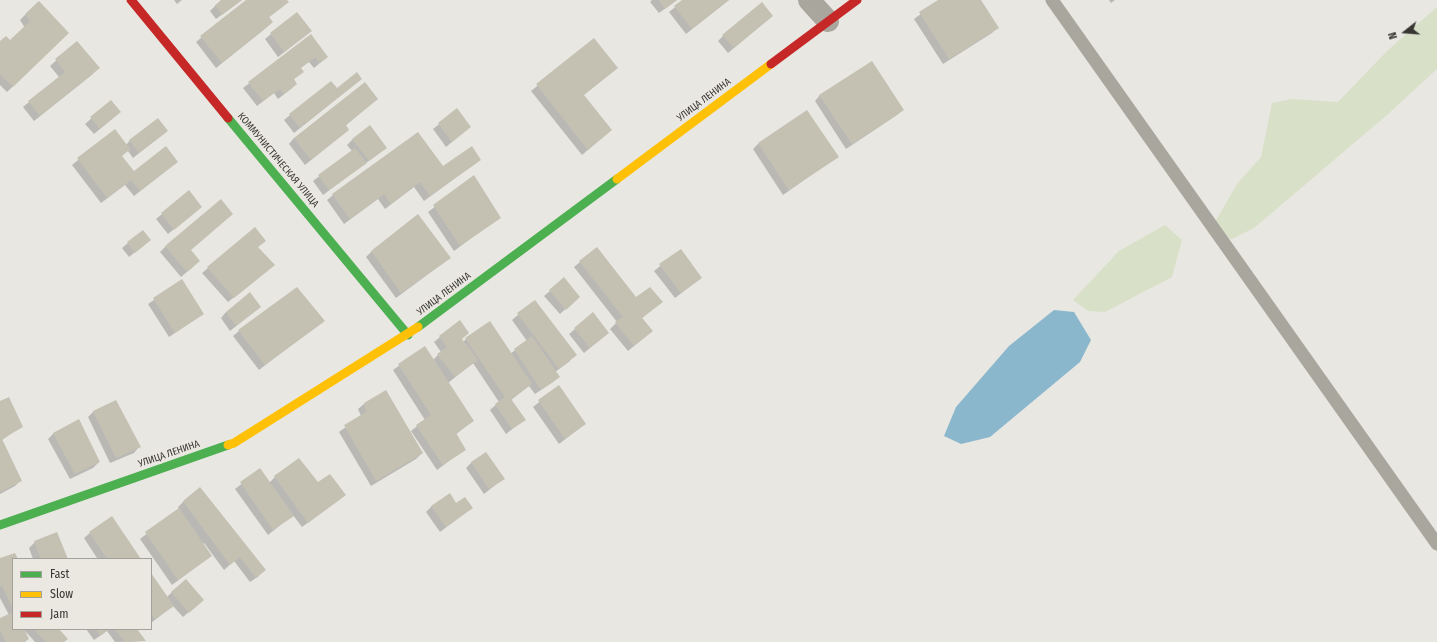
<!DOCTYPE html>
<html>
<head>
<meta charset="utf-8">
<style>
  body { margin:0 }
  #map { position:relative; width:1437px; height:642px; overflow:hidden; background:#e8e7e2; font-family:"Fira Sans Condensed",sans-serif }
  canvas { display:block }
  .legend { position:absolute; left:12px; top:558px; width:140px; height:72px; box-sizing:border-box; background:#eae8e0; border:1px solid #a2a19b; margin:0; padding:5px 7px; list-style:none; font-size:12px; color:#373633 }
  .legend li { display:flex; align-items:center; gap:8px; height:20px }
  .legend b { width:20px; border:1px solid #a2a19b }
  .north { position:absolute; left:1385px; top:12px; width:40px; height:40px; -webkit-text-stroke:3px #eae8e0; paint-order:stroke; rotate:253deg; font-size:11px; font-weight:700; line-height:16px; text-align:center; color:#373633 }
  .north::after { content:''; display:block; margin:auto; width:14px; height:18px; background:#373633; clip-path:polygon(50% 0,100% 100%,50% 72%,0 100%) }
</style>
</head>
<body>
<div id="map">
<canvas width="1437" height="642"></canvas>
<ul class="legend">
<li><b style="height:5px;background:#4caf50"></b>Fast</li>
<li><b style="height:5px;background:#ffc107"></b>Slow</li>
<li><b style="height:5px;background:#c62828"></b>Jam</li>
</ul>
<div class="north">N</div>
</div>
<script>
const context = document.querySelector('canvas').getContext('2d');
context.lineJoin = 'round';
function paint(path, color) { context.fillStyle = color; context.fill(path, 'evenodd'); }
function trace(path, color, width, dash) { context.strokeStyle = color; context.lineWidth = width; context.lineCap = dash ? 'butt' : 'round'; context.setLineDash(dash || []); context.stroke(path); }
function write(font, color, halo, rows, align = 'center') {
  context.font = font + ' "Fira Sans Condensed",sans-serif'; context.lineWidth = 4; context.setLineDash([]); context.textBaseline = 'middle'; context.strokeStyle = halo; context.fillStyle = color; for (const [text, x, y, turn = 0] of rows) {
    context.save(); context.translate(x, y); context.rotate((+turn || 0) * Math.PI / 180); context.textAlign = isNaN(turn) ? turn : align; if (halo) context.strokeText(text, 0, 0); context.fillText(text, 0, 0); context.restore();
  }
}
paint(new Path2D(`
  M1437,7V69L1387,115L1254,228L1232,239L1208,234L1237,184L1261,157L1272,103L1292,99L1338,102L1388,50Z
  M1165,225L1182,240L1172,277L1105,312L1088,311L1073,300L1119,251Z`), '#d9e0c8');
paint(new Path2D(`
  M1054,310L1074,312L1091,340L1080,362L990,437L961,444L944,436L956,407L1009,346Z`), '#8bb7cd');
paint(new Path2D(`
  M174,0H182L177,4Z
  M221,0H242L216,19L210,11Z
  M248,0H286L282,7L268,18L272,22L266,28L216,68L196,42Z
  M652,0H677L659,13L650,2Z
  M684,0H729L686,34L669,12Z
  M940,0H980L997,27L992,33L943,64L914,19Z
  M1109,0H1115L1111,3Z
  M38,2L68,33L7,92L0,85V42H10L25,28L20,20Z
  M766,21L728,53L718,41L723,36Z
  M271,34L305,36L278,57L265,39Z
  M311,36L327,57L314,68L309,62L300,68L302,72L293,80L296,84L291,89L278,99L274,93L257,106L243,88Z
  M594,40L583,96L611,130L582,155L531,91Z
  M77,42L93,74L34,121L23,107L59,77L50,66Z
  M361,79L294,133L284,120L331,82L337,89Z
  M820,95L903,110L897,115L846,149L815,101Z
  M377,99L345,126L342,135L305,165L289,144L294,138Z
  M111,101L114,117L94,134L85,124Z
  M457,110L470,127L446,147L433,129Z
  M115,130L126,145L130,140L167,131L133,158L128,151L121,156L133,172L171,167L134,196L125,185L101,203L72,165Z
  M353,139L386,148L323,195L313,181L352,151L347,145Z
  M758,144L837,157L783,195L753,149Z
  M480,160L424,201L414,187L385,209L378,199L344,224L327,200L333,195Z
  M474,177L500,217L454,251L428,212Z
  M189,192L195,212L168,234L156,219Z
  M150,240L129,257L122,248L128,243Z
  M166,246L190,250L194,266L181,277L160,252Z
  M257,247L268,270L228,302L202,273L208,268Z
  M597,248L636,299L661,302L642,318L652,331L628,351L610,329L617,322L574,267Z
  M680,250L701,278L675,298L654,271Z
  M372,251L450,258L396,298L366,257Z
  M564,279L573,302L560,314L544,296Z
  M182,281L203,314L169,337L148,304Z
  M534,301L570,361L555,372L559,377L553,382L535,394L529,386L511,400L524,420L506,434L490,410L499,402L473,363L448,383L473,421L455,435L465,449L437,470L411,431L425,420L393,370L425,347L433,360L441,352L434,342L440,337L461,339L463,342L466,339L510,354L527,341L512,320Z
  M260,307L230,331L221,318L226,312Z
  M324,320L259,370L233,336L239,331Z
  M575,329L602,338L584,353L569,334Z
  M558,387L585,424L559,444L533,407Z
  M0,402L22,426L2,440L21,480L15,486L0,494Z
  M115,402L139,447L134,453L110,463L88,417L93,412Z
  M364,404L422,453L416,459L371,486L339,432L361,416L358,409Z
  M54,433L99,462L93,468L70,479L48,439Z
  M472,462L503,479L484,494L466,468Z
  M260,470L269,483L275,477L318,484L339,500L302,527L293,515L268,535L235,489Z
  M200,488L259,576L250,582L234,561L224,570L204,543L203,544L211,556L172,585L140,539L179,509L178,507L183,502Z
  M456,504L472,508L440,532L426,512L432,506Z
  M90,533L140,559H95L97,558L84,538Z
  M35,542L67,559H33L29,548Z
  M15,554L17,559H13V629H57L63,642H35L25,631L28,639L25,642H0V619L9,615L0,598V560Z
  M151,575L166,598L172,592L197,605L183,617L173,606L151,623Z
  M86,629H136L144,641L115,642L107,631L94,640Z`), '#0003');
paint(new Path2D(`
  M222,0H242L222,15L215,5Z
  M246,0H287L289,2L269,17L273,22L222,63L200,36Z
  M659,0H677L665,9Z
  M682,0H729L692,29L674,6Z
  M938,0H981L999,28L949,59L919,12Z
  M39,1L69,33L13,87L0,74V41L6,36L10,40L30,21L25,14Z
  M762,2L773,16L734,48L722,35Z
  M297,12L312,31L284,52L270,33Z
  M311,34L328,57L320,63L315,57L301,68L304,72L294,79L297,84L284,94L280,89L263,101L248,82Z
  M594,38L618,68L584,95L612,130L588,150L536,84Z
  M77,41L100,68L40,116L28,101L65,72L55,59Z
  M872,61L904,110L852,144L819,95Z
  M357,72L362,79L300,128L289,114L331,81L337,88Z
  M365,82L378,99L346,125L349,130L311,160L294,138Z
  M111,100L121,112L100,129L90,117Z
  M457,108L471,127L452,142L438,123Z
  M807,110L839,157L789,190L758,143Z
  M158,118L168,131L139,153L129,140Z
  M370,125L387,148L369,161L352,139Z
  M115,129L130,149L122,156L134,171L166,146L178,162L140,191L131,180L107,198L77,158Z
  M418,132L443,166L472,146L481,160L430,196L420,182L391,204L384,194L350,219L332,194Z
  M355,148L367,163L329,190L318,175Z
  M474,175L501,218L460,246L433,205Z
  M189,190L202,207L174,230L161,213Z
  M221,199L233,214L191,250L200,261L187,272L165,246Z
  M418,214L451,258L401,293L371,251Z
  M255,227L266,241L258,247L275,265L234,298L207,267Z
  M143,230L151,240L135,253L127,242Z
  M597,247L636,297L650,287L663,302L642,318L653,331L634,346L615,322L623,317L579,261Z
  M681,249L702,278L681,293L659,264Z
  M564,277L580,297L566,310L549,290Z
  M182,279L204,314L175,333L153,298Z
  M297,287L325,321L265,365L238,330Z
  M250,292L261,307L236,326L226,312Z
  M535,300L577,355L559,369L517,313Z
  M593,312L609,333L590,348L574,328Z
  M460,320L469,333L462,339L478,360L455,377L437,354L447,347L439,336Z
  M490,321L532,384L511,399L526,420L512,429L495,404L505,397L465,338Z
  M532,336L560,377L541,390L514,349Z
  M425,346L474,421L456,433L466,450L443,465L416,425L431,415L398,364Z
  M559,385L586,424L565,439L538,400Z
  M386,390L423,453L376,481L344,425L366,412L364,403Z
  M9,397L23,427L2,439L22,481L0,492V401Z
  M116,400L141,447L116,458L93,411Z
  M79,419L100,462L75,474L53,433Z
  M486,452L505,479L489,489L471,462Z
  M299,458L318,482L330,474L346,495L308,523L274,476Z
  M260,468L294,516L273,530L240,482Z
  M200,487L266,570L256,578L240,557L230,565L183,501Z
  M450,493L456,503L465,497L473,508L446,527L431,506Z
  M179,508L212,556L178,580L145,532Z
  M112,516L141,559H107L89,532Z
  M57,532L68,559H41L34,541Z
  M15,553L18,559H13V609L2,586L0,587V558Z
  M151,573L174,606L155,619L151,613Z
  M186,579L204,600L189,613L171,592Z
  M13,612V629H24L29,639L23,642H6L0,630V618Z
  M34,629H59L68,639L64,642H46Z
  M96,629H109L100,636Z
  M115,629H137L146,641L125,642Z`), '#c4c1b3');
trace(new Path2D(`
  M1052,0L1437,544`), '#a9a69e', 13);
trace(new Path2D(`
  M809,0L828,21`), '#a9a69e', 22);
trace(new Path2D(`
  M228,118L408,335
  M418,327L617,179
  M0,525L228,445`), '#4caf50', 9);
trace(new Path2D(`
  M617,179L771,64
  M228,445L234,443L418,327`), '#ffc107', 9);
trace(new Path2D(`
  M131,0L228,118
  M771,64L857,0`), '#c62828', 9);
write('10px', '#373633', '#eae8e0', [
  ["УЛИЦА ЛЕНИНА",704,100,-37],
  ["КОММУНИСТИЧЕСКАЯ УЛИЦА",278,160,50],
  ["УЛИЦА ЛЕНИНА",444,294,-37],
  ["УЛИЦА ЛЕНИНА",169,454,-19]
]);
</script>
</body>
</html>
